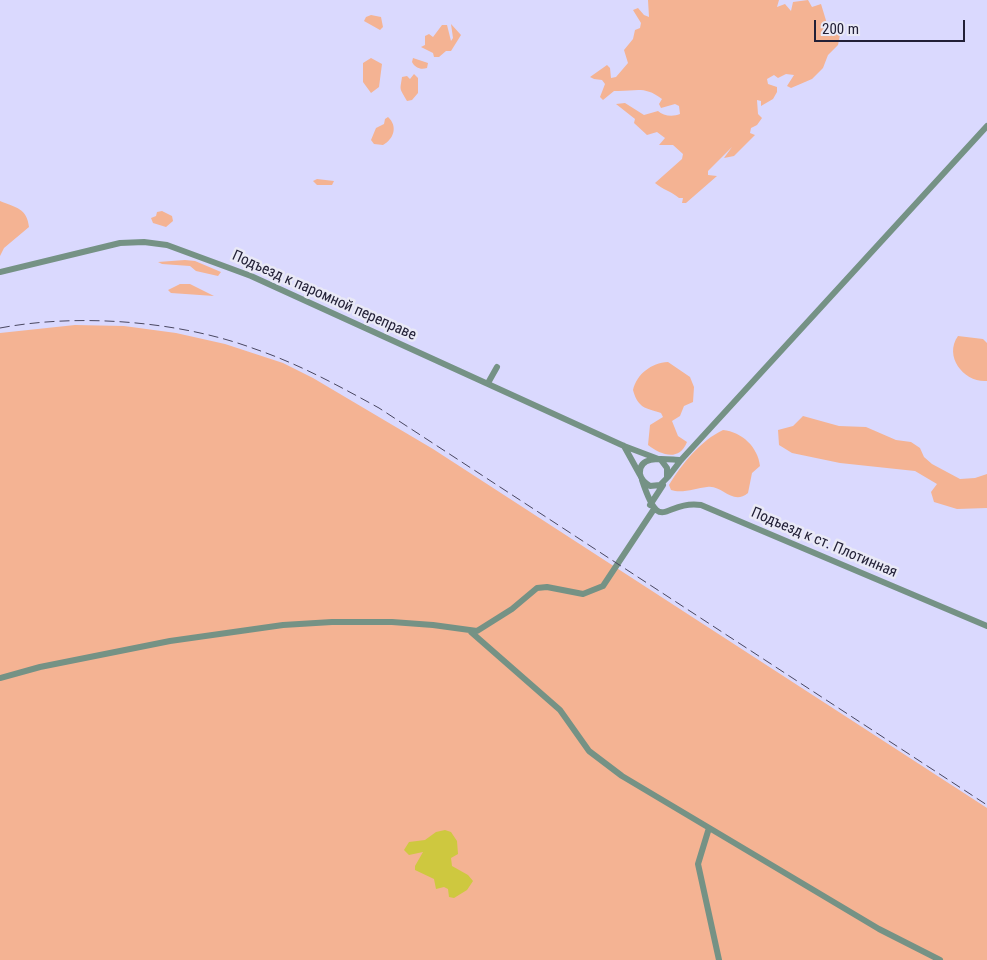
<!DOCTYPE html>
<html>
<head>
<meta charset="utf-8">
<style>
  body { margin:0 }
  #map { position:relative; width:987px; height:960px; overflow:hidden; background:#dad9fe; font-family:"Roboto Condensed",sans-serif }
  canvas { display:block }
  .scale { position:absolute; left:814px; top:20px; width:151px; height:22px; box-sizing:border-box; border:2px solid #222036; border-top:0; padding-left:6px; font-size:15px; line-height:18px; white-space:nowrap; color:#222036; -webkit-text-stroke:4px #e9e9f6; paint-order:stroke }
</style>
</head>
<body>
<div id="map">
<canvas width="987" height="960"></canvas>
<div class="scale">200 m</div>
</div>
<script>
const context = document.querySelector('canvas').getContext('2d');
context.lineJoin = 'round';
function paint(path, color) { context.fillStyle = color; context.fill(path, 'evenodd'); }
function trace(path, color, width, dash) { context.strokeStyle = color; context.lineWidth = width; context.lineCap = dash ? 'butt' : 'round'; context.setLineDash(dash || []); context.stroke(path); }
function write(font, color, halo, rows, align = 'center') {
  context.font = font + ' "Roboto Condensed",sans-serif'; context.lineWidth = 5; context.setLineDash([]); context.textBaseline = 'middle'; context.strokeStyle = halo; context.fillStyle = color; for (const [text, x, y, turn = 0] of rows) {
    context.save(); context.translate(x, y); context.rotate((+turn || 0) * Math.PI / 180); context.textAlign = isNaN(turn) ? turn : align; if (halo) context.strokeText(text, 0, 0); context.fillText(text, 0, 0); context.restore();
  }
}
paint(new Path2D(`
  M648,0H779L777,7L785,4L791,11L793,2L808,0L812,7L821,4L828,27H837L841,30L838,45L828,55L823,68L812,79L791,88L787,86L794,75L786,74L778,78L774,75L767,79L768,84L777,87V92L773,99L761,106V101L757,100L758,114L762,118L757,125L751,128L750,133L755,135L734,156L724,158L732,147L708,171V175L717,176L686,203H682L683,198H679C671,191 663,190 655,183L682,159L683,154L673,145H659L665,138L657,132L647,135L634,123L635,119L616,104L625,103L644,115L658,111C663,116 673,117 680,114L679,106L675,104L661,108L659,104L662,99C643,85 636,92 614,91L603,100L600,97L605,84L602,80L594,79L590,77L607,65L610,68L611,78L616,77L628,63L624,50L633,39L635,30L640,28L641,23L633,10L638,8L644,15L649,17Z
  M371,15L381,17L383,27L380,30L364,21L366,17Z
  M451,24L461,35L451,51H446L439,57H434L433,53L421,47L425,45V36L429,34L433,37L442,25H447L451,41L453,38Z
  M371,58L382,64L379,87L371,93L363,82V63Z
  M413,58L428,63L427,68C421,70 415,68 412,62Z
  M414,74L418,78V93L412,100L407,101C399,87 400,91 402,77L407,76L410,79Z
  M388,117C398,126 394,139 383,145L374,144L371,140L376,128L384,124L385,119Z
  M317,179L334,181L332,185H317L313,181Z
  M0,201C16,208 27,208 29,227L4,248L0,256Z
  M162,211L172,216L173,221L166,227L153,223L151,218L156,216L157,212Z
  M185,260L195,261L221,272L218,276L196,271L190,266L162,264L158,262Z
  M180,284H190L214,296L171,293L168,290Z
  M75,325L124,326L176,333L225,344L283,363L313,378L433,449L987,808V960H0V333Z
  M958,336L983,339L987,343V381C965,383 943,357 958,336Z
  M668,362L690,377L694,387L693,402L684,406L680,416L672,421L678,436L687,442C679,462 661,455 648,445L650,425L663,417L661,413C645,408 638,408 633,390C637,374 651,363 668,362Z
  M803,416L839,426L866,427L896,440L911,442L920,448L924,457L932,464L960,479L975,478L987,474V508L957,509L934,502L931,492L937,484L915,471L840,463L792,453L779,445L778,430L793,426Z
  M723,430C742,432 758,447 760,466L752,473L748,493C732,506 722,484 707,487C696,488 682,494 671,490L669,485C682,464 700,441 723,430Z`), '#f4b393');
paint(new Path2D(`
  M445,830L451,832L457,841L458,854L451,858L452,866L468,875L473,881L467,890L454,898L449,897L448,889L444,887L436,889L434,879L415,870V866L423,852L409,855L404,850L409,842L425,840L436,832Z`), '#cec83f');
trace(new Path2D(`
  M0,272L120,243L144,242L167,245L251,276L624,446L661,460L667,468V478L660,485L650,486C645,483 641,480 640,474C638,453 669,460 681,460
  M488,383L497,367
  M624,446L640,475
  M668,477L681,460L987,126
  M642,480C661,537 663,500 701,505L987,626
  M650,505L663,485
  M471,632L560,710L589,751L622,776L879,929L940,960
  M0,678L40,667L170,641L283,625L332,622H392L433,625L477,631L512,609L537,588L547,587L583,594L603,586L654,509
  M709,828L698,864L719,960`), '#759285', 6);
trace(new Path2D(`
  M0,328C79,313 180,321 255,349C299,364 339,386 379,408L987,805`), '#494760', 1, [10, 5]);
write('15px', '#222036', '#e9e9f6', [
  ["Подъезд к паромной переправе",324,296,24],
  ["Подъезд к ст. Плотинная",824,543,23]
]);
</script>
</body>
</html>
